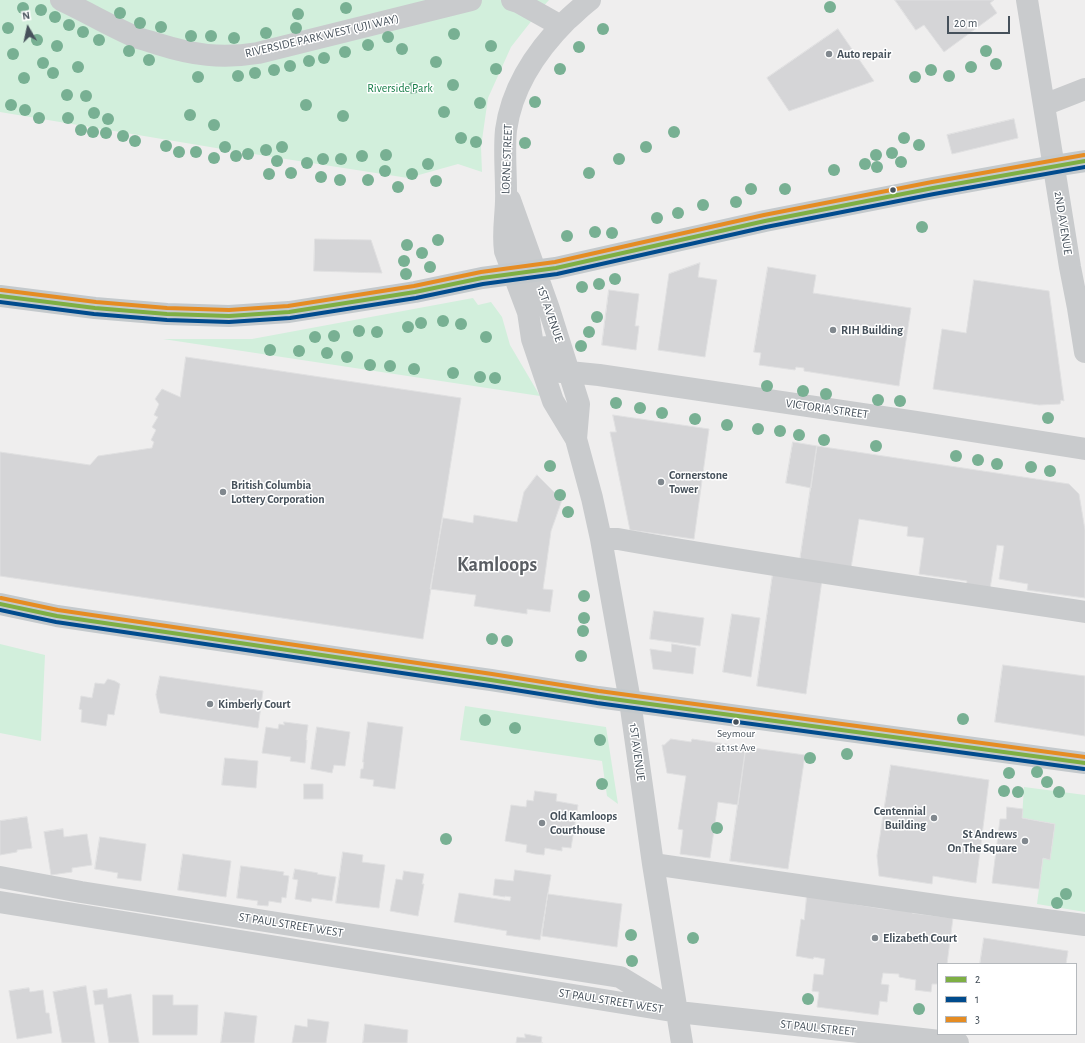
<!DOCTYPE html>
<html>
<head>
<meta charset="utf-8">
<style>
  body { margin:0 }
  #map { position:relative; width:1085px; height:1043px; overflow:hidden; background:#efeeee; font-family:"Alegreya Sans",sans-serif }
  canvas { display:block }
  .legend { position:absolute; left:937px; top:963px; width:140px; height:72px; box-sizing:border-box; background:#fff; border:1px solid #b5b9bd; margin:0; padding:5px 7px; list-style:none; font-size:12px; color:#46515b }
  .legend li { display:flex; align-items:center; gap:8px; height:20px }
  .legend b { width:20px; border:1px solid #b5b9bd }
  .north { position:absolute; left:8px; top:8px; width:40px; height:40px; -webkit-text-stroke:3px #fff; paint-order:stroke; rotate:351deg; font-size:11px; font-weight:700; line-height:16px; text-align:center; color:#46515b }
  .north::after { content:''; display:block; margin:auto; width:14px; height:18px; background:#46515b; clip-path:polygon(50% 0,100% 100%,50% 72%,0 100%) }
  .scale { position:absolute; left:947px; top:16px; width:63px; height:18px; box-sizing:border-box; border:2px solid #46515b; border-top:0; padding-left:5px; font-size:12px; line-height:14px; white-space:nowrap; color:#46515b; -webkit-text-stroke:3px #fff; paint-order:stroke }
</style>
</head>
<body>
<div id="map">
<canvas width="1085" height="1043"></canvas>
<ul class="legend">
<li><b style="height:5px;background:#7eaf44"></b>2</li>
<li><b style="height:5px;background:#004b8d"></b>1</li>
<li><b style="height:5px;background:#e58c23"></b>3</li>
</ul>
<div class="north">N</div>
<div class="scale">20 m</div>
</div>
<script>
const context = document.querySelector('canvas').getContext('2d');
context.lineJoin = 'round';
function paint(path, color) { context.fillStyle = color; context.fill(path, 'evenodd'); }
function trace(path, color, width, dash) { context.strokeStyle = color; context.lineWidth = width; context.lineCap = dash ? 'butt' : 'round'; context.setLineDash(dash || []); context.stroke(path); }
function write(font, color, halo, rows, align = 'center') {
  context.font = font + ' "Alegreya Sans",sans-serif'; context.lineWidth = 3; context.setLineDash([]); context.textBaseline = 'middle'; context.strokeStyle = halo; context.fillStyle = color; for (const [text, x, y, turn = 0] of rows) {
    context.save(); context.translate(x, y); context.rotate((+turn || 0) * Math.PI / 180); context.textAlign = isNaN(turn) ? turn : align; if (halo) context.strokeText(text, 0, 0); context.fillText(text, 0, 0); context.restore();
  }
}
paint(new Path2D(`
  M0,0H549L540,10L511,47L488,98L481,147L482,172L458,164L408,178L228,150L0,112Z
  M473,298L478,305L491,302L502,317L510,345L540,396L163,339H252Z
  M0,644L45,655L41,741L0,733Z
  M465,706L606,727L618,804L607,796L602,761L460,740Z
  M1024,787L1085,795V912L1037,904L1043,858L1050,859L1055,824L1022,818Z`), '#d2efdc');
const building = new Path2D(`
  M895,0H994L990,3L997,13L944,52L924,25L916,30Z
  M838,29L874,81L789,111L767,78Z
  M1014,119L1018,138L952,154L947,135Z
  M315,239L371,240L382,273L314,271Z
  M700,263L698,277L717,280L705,357L658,350L669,274Z
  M768,267L816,275L813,293L911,308L899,386L804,371V368L796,367L795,370L759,365L761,353L754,352Z
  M974,280L1049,291L1064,401L1061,400L1060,404L1039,405L933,389L942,329L966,333Z
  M609,290L639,294L635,326H639L636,350L602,345Z
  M186,357L461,398L423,639L0,576V452L90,465L98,456L152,448L154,442L151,440L156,430L152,427L158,417L154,415L159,404L155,399L162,389L180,397Z
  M613,415L709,429L694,539L630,530L610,432H616Z
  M793,442L817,446L811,488L786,483Z
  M817,446L1069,484L1079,494L1085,530V598L1027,590L1028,584L999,579L1004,546L997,545L990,589L966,586L967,581L919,574L924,538L907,536L908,527L859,519L851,568L800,560Z
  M537,475L562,500L551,531L543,589L553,590L550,612L527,609V614L474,606L476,595L430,589L443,518L473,523L474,515L517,522L524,492Z
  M773,573L822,580L806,694L757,686Z
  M654,611L704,618L700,646L650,639Z
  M732,614L760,618L751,677L723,672Z
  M672,644L696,648L693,674L653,669L650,649L671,652Z
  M1003,665L1085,676V736L995,722Z
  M160,676L263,691L258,728L160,713L156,695Z
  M108,679L115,681L120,684L114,715L108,714L106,726L81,722L82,710L79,709L81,696L92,698L95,683L104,684Z
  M284,722L308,725L306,740H307L305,763L290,761L291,757L262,753L266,727L278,729L279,724L284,725Z
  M368,722L403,727L395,789L373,786L374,780L360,778L361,769H363L364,762H363Z
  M317,727L350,732L345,766L334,765L332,773L311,769Z
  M671,739L691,742L692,739L746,747L738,805L718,802L710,858L680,854L683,830L678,829L686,776L667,773L662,745H664Z
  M746,747L805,755L788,869L730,861Z
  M225,758L258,761L256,788L222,785Z
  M891,765L989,780L976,883L933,876L932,884L879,876L877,856Z
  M304,784H323V799H304Z
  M535,791L557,794L556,801L578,805L571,848L562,847V851L545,848L544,855L535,854L526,852L527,845L505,841L511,805L526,807L527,800L533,801Z
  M1007,807L1023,809L1022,818L1055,824L1050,860L1043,858L1039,889L992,883L1000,819H1006Z
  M27,817L32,848L17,850V852L0,855V821Z
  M63,829L64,837L87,834L92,865L72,868V872L51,875L44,832Z
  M100,837L146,844L141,881L117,878L118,873L95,869Z
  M343,852L363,855L362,862L385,865L379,908L336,903Z
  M183,854L231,861L226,897L178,890Z
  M241,866L284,872L283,875L289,876L286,898L282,897L281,903L269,901L268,906L257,905L258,901L237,898Z
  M295,869L318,873L317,874L336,877L332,901L312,898L311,902L295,899L298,880L293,879Z
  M515,870L551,875L540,940L506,935L507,931L454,922L459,893L510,901L511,897L505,896V897L493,895L495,879L513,881Z
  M404,871L424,874L422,884H424L418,916L390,911L396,879L402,880Z
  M548,894L622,904L617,947L542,936Z
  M807,895L855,902L854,904L884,909L912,910V913L953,918L947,964H938V984H932L931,992L915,990L916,980L899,977V974L883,973L881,984L889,985L887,1002L880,1001L878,1015L817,1007L819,992L812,991L814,974L823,975L825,959L814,957L813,959L796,956L801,919L804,920Z
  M984,938L1068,951L1066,964H980Z
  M86,986L95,1043H62L53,992Z
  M29,988L30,992L43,990L46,1013H49L52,1033L17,1039L9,991Z
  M107,989L108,998L131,994L139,1043H109L103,1004L95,1005L93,991Z
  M153,995H173V1005H198L197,1035H153Z
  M225,1012L257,1016L254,1043H221Z
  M308,1019L329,1022L326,1043H292L295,1025L307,1027Z
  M365,1024L408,1030L407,1043H363Z
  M525,1034L542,1037L541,1043H543H516L517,1037L525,1038Z`);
paint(building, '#d5d5d7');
trace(building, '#e0e0e1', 1);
trace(new Path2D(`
  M61,0C87,12 112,27 138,38C145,40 152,42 158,44C193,55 221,59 258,53L471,0
  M512,0L518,2L561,26
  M590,0C582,6 575,13 567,20C537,50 512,86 506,130C504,150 506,170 506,191C507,211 502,231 505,251L528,312L532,339L553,401L576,439L592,498L601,539L630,701L653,864L682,1043
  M1027,0L1070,267L1078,308L1085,352
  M1044,105L1085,89
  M510,200L549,309L579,404L576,439
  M546,347L552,365L560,372H569L599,375L916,422L1085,449
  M601,539H618C773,567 929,588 1085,612
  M653,864L956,908L1085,925
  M0,877L81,892L620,977L668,1006
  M0,902L678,1012L958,1043`), '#c9cbcd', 22);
trace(new Path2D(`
  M0,296L95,308L167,314L229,316L289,312L415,292L482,278L556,268L765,221L933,188L1054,166L1085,161
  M0,604L57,616L441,673L491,680L598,697L1085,763`), '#c4c9cc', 22);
trace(new Path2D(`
  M0,296L95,308L167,314L229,316L289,312L415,292L482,278L556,268L765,221L933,188L1085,161
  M0,604L57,616L491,680L598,697L1085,763`), '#7eaf44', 4);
trace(new Path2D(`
  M0,302L94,314L167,320L229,322L290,318L416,298L483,284L557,274L766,227L934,194L1085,167
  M0,610L56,622L490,686L597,703L1084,769`), '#004b8d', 4);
trace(new Path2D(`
  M1,290L96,302L167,308L229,310L288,306L414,286L481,272L555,262L764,215L932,182L1084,155
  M1,598L58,610L492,674L599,691L1085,757`), '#e58c23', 4);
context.fillStyle = '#78b093';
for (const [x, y] of [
  [830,7],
  [23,8],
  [346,8],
  [41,10],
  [120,13],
  [298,14],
  [55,17],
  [140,23],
  [69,25],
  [161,27],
  [8,28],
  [296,28],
  [603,29],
  [83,32],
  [266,33],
  [454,34],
  [191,36],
  [211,36],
  [388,37],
  [234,38],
  [37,40],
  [99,40],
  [368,45],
  [57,46],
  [491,46],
  [579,47],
  [402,49],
  [129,51],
  [986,51],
  [345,52],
  [13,54],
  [324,58],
  [149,60],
  [309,61],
  [436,62],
  [43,63],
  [996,64],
  [290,66],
  [78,67],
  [971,67],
  [496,69],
  [560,69],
  [274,70],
  [931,70],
  [53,73],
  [255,73],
  [238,76],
  [949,76],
  [198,77],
  [915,77],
  [24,78],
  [453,85],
  [413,88],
  [67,95],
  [86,96],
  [535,102],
  [480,103],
  [11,105],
  [306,105],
  [25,110],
  [444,112],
  [94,113],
  [190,115],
  [343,116],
  [39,118],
  [68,118],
  [108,119],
  [214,125],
  [81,130],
  [93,132],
  [674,132],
  [106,133],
  [123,136],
  [461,138],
  [904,138],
  [135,141],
  [476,142],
  [525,143],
  [919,145],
  [166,146],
  [225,147],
  [282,147],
  [646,147],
  [266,150],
  [179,152],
  [196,152],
  [892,153],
  [248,154],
  [386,155],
  [876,155],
  [236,156],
  [362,156],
  [214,158],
  [323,159],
  [341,159],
  [619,159],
  [277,161],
  [901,162],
  [307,163],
  [428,164],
  [865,164],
  [877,167],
  [834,170],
  [385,171],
  [291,173],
  [589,173],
  [269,174],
  [412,174],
  [321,177],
  [340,180],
  [368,180],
  [436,181],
  [398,187],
  [751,189],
  [785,189],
  [736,202],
  [703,205],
  [678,213],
  [657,218],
  [922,227],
  [595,232],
  [612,233],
  [567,236],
  [438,240],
  [407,245],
  [422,253],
  [404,261],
  [430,267],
  [406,274],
  [615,279],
  [599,284],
  [582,287],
  [597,317],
  [443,321],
  [421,323],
  [461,324],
  [408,327],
  [359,331],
  [377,332],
  [589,332],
  [334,336],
  [315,337],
  [486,337],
  [581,346],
  [270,350],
  [299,351],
  [327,353],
  [347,357],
  [370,365],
  [390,366],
  [414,369],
  [453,373],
  [480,377],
  [495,378],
  [767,386],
  [803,391],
  [826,394],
  [878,400],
  [900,401],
  [616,403],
  [640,408],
  [662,413],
  [1048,418],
  [695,419],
  [727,425],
  [758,429],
  [780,431],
  [799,435],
  [824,440],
  [876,446],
  [956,456],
  [978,460],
  [997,464],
  [550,466],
  [1031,467],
  [1050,471],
  [560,495],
  [568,512],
  [584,596],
  [584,618],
  [583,631],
  [492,639],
  [507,641],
  [581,656],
  [963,719],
  [485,720],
  [515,728],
  [600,740],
  [847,754],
  [810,758],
  [1037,772],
  [1009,773],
  [1047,782],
  [602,784],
  [1004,791],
  [1018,792],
  [1059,792],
  [717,828],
  [446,839],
  [1066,894],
  [1057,903],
  [631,935],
  [693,938],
  [632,961],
  [808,999],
  [919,1009]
]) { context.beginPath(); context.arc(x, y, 6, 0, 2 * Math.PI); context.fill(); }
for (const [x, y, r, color] of [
  [829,54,4,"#81888e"],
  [893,190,3.5,"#46515b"],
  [833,330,4,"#81888e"],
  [661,482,4,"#81888e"],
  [223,492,4,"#81888e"],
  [210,704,4,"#81888e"],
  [736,722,3.5,"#46515b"],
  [934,818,4,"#81888e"],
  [542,823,4,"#81888e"],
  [1025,841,4,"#81888e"],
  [875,938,4,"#81888e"]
]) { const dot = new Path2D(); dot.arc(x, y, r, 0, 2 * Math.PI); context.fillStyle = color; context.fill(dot); trace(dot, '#fff', 1.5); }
write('11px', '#46515b', '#fff', [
  ["Seymour",736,734],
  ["at 1st Ave",736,748]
]);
write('12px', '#46515b', '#fff', [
  ["RIVERSIDE PARK WEST (UJI WAY)",322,36,-13],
  ["LORNE STREET",507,159,-88],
  ["2ND AVENUE",1063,223,81],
  ["1ST AVENUE",550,314,71],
  ["VICTORIA STREET",827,409,8],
  ["1ST AVENUE",637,752,82],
  ["ST PAUL STREET WEST",291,925,9],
  ["ST PAUL STREET WEST",611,1001,9],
  ["ST PAUL STREET",818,1028,6]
]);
write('bold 12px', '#46515b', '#fff', [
  ["Auto repair",837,54],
  ["RIH Building",841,330],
  ["Cornerstone",669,475],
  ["Tower",669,489],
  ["British Columbia",231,485],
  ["Lottery Corporation",231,499],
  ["Kimberly Court",218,704],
  ["Centennial",926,811,"right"],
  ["Building",926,825,"right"],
  ["Old Kamloops",550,816],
  ["Courthouse",550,830],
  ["St Andrews",1017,834,"right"],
  ["On The Square",1017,848,"right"],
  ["Elizabeth Court",883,938]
], 'left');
write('12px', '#167d48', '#fff', [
  ["Riverside Park",400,88]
]);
write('bold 20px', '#5a5e63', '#fff', [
  ["Kamloops",497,565]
]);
</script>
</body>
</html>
